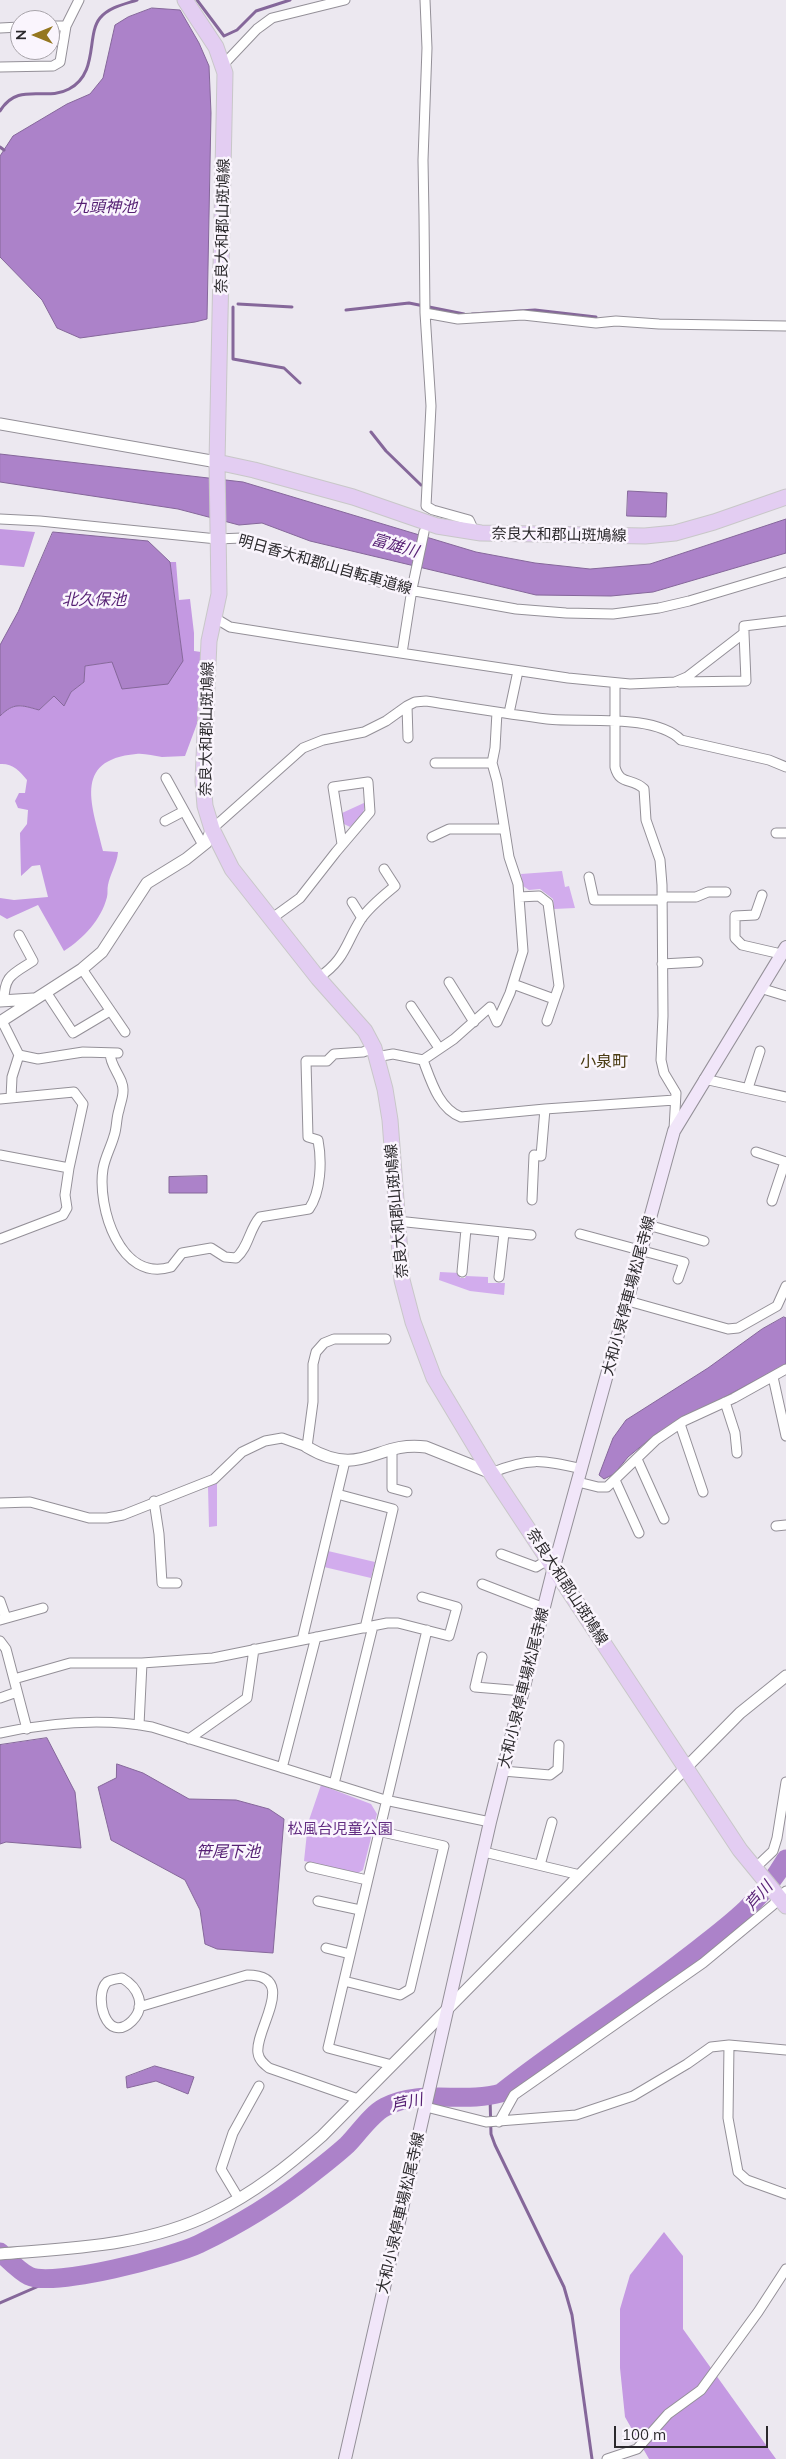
<!DOCTYPE html>
<html>
<head>
<meta charset="utf-8">
<style>
  body { margin:0 }
  #map { position:relative; width:786px; height:2459px; overflow:hidden; background:#ece8f0; font-family:Mulish,sans-serif }
  canvas { display:block }
  .north { position:absolute; left:10px; top:10px; width:50px; height:50px; box-sizing:border-box; background:#faf5fd; border:1px solid #a7a3a9; border-radius:50%; rotate:270deg; font-size:14px; font-weight:700; line-height:20px; text-align:center; color:#2b292c }
  .north::after { content:''; display:block; margin:auto; width:18px; height:22px; background:#95771f; clip-path:polygon(50% 0,100% 100%,50% 72%,0 100%) }
  .scale { position:absolute; left:614px; top:2426px; width:154px; height:22px; box-sizing:border-box; border:2px solid #2b292c; border-top:0; padding-left:6px; font-size:15px; line-height:18px; white-space:nowrap; color:#2b292c; -webkit-text-stroke:4px #faf5fd; paint-order:stroke }
</style>
</head>
<body>
<div id="map">
<canvas width="786" height="2459"></canvas>
<div class="north">N</div>
<div class="scale">100 m</div>
</div>
<script>
const context = document.querySelector('canvas').getContext('2d');
context.lineJoin = 'round';
function paint(path, color) { context.fillStyle = color; context.fill(path, 'evenodd'); }
function trace(path, color, width, dash) { context.strokeStyle = color; context.lineWidth = width; context.lineCap = dash ? 'butt' : 'round'; context.setLineDash(dash || []); context.stroke(path); }
function write(font, color, halo, rows, align = 'center') {
  context.font = font + ' Mulish,"Noto Sans JP",sans-serif'; context.lineWidth = 5; context.setLineDash([]); context.textBaseline = 'middle'; context.strokeStyle = halo; context.fillStyle = color; for (const [text, x, y, turn = 0] of rows) {
    context.save(); context.translate(x, y); context.rotate((+turn || 0) * Math.PI / 180); context.textAlign = isNaN(turn) ? turn : align; if (halo) context.strokeText(text, 0, 0); context.fillText(text, 0, 0); context.restore();
  }
}
paint(new Path2D(`
  M366,802L363,813L350,827L344,824L342,813Z
  M562,871L565,887L569,886L575,908L554,909L553,899L540,889L529,890L523,886L521,874Z
  M440,1272L460,1273V1278H465L466,1276L488,1277V1283H505L504,1295L470,1291L439,1280Z
  M217,1483V1526L209,1527L208,1487Z
  M328,1551L375,1562L371,1578L324,1567Z
  M321,1785L371,1804L377,1814L363,1870L358,1873L304,1861L308,1823Z`), '#d2aced');
paint(new Path2D(`
  M0,529L35,532L24,567L0,565Z
  M170,562H176L179,600L190,599L194,633V651L201,652L198,721L185,756C178,756 170,757 162,757C153,756 145,753 136,754C71,760 93,807 103,851L118,852C117,864 110,874 108,885C107,889 108,893 107,897C101,920 84,938 64,951L38,905L7,919L0,915V898L14,900L48,897L40,865L32,866L21,876L20,833L27,824L28,810L18,808L15,801L19,793H25L27,780C20,771 12,763 0,764V716C14,702 21,705 39,710L54,696L64,706L71,692L84,682L85,666L112,662L183,661Z
  M664,2232L683,2256V2329L776,2459H649L625,2417L620,2368V2309L630,2275Z`), '#c499e2');
const water = new Path2D(`
  M152,8L180,10L199,43L209,66L211,113L207,319L195,322L80,338L57,328L42,300L0,257V156L13,136L67,104L90,94L103,78L115,25L128,17Z
  M0,454L243,482L476,552L535,563L590,569L650,564L786,519V553L653,592L611,596L536,595L310,541L262,523L239,525L178,509L0,482Z
  M628,491L667,493L666,517L627,516Z
  M53,532L148,541L170,562L183,661L168,684L122,689L112,662L85,666L84,682L71,692L64,706L54,696L39,710C21,705 14,702 0,716V645L18,612Z
  M207,1176V1193H169V1177Z
  M784,1317L786,1318V1364L656,1434L628,1457L614,1474L604,1479L599,1475L613,1438L626,1420L708,1368L762,1329Z
  M47,1738L75,1792L81,1848L6,1842L0,1844V1745Z
  M117,1764L143,1773L189,1799L236,1800L269,1809L284,1819L273,1953L217,1949L205,1944L200,1910L185,1880L111,1840L98,1787L116,1778Z
  M155,2066L194,2077L188,2094L156,2081L127,2088L126,2077Z`);
paint(water, '#ac82c9');
trace(water, '#85679a', 1);
trace(new Path2D(`
  M197,0L224,36L237,30L256,11L290,0
  M0,111C18,81 46,102 69,89C99,73 86,35 100,18C109,7 125,4 137,0
  M0,147L4,150
  M238,304L292,307
  M233,307V359L284,368L300,383
  M346,310L409,303L464,314
  M472,314L535,310L596,317
  M371,432L386,451L421,485
  M490,2097L491,2134L495,2145L564,2287L572,2315L592,2459
  M0,2303L55,2279`), '#85679a', 3);
trace(new Path2D(`
  M0,2252C9,2260 19,2271 29,2276C53,2288 174,2256 199,2244C238,2225 275,2203 309,2176C322,2166 335,2156 347,2145C359,2133 370,2115 385,2107C420,2088 464,2104 501,2093C560,2046 625,2006 685,1959C725,1928 760,1904 786,1859`), '#ac82c9', 19);
const minor = new Path2D(`
  M425,0L427,48L423,160L424,216L425,313L431,406L426,506L433,510L469,520L475,533
  M50,26H66
  M0,28L20,27
  M223,65L257,29L272,18L345,0
  M0,67L53,66L60,62L66,26L79,0
  M425,313L458,319L523,315L596,323L616,321L659,324L786,326
  M0,519L40,521L217,539L242,538L398,588L516,609L566,613L613,614L659,608L689,601L786,572
  M215,618L230,627L300,638L568,678L630,684L675,682L687,677L744,633V626L786,621
  M402,653L412,589L424,532
  M680,682L746,681L744,633
  M615,683V767C620,786 632,777 644,789L646,820L660,860L662,885L663,1016L661,1060L664,1073L676,1093L674,1129
  M407,706L408,738
  M509,713L518,671
  M435,763H492
  M166,778L203,845
  M165,821L184,811
  M212,829L303,748L323,740L364,732L386,721L407,706L415,702L426,701C466,707 507,714 547,719C583,723 654,713 681,740L769,760L786,767
  M776,833H786
  M432,837L449,829H503
  M589,877L594,900H663
  M762,895L755,915L735,916V938L742,945L781,954
  M519,897L539,896L548,903L559,986L547,1021
  M662,897H696L708,892H726
  M352,902L362,918
  M271,919L300,898L336,852L370,812L368,782L333,787L342,844
  M662,964L698,962
  M82,969L125,1032
  M318,978C346,959 345,944 361,919C370,906 383,896 395,886L384,869
  M449,982L474,1022
  M513,984L554,999
  M760,988L786,996
  M46,992L73,1033L110,1011
  M4,1001C4,975 13,974 33,961L19,935
  M411,1006L439,1048
  M2,1021L19,1055L12,1077L11,1098
  M110,1053C110,1067 124,1078 123,1091C123,1098 120,1104 119,1110C116,1119 117,1128 114,1136C111,1147 105,1157 103,1169C97,1207 120,1283 171,1267L182,1253L211,1248L225,1257L236,1258C249,1247 249,1229 260,1217L309,1209C321,1192 322,1161 318,1140L308,1137L306,1061H327L334,1054L363,1052L374,1048
  M19,1055L38,1059L83,1052L118,1053
  M376,1057L393,1054L423,1060C431,1081 439,1109 461,1117L545,1109L675,1100
  M423,1060L454,1039L490,1007L497,1022L510,993L523,951L518,884L509,857L497,781L492,763L495,748L497,712
  M704,1079L786,1097
  M748,1088L760,1051
  M0,1099L74,1092L83,1104L69,1168L65,1195L67,1208L63,1215L0,1239
  M756,1152L786,1162
  M0,1155L69,1168
  M532,1200L534,1155L541,1156L545,1109
  M772,1201L785,1162
  M397,1221L531,1235
  M648,1225L704,1241
  M580,1234L684,1262L678,1279
  M462,1272L466,1229
  M499,1277L504,1233
  M628,1301L728,1329L738,1328L777,1306L786,1286
  M773,1377L786,1436
  M725,1402L735,1433L737,1453
  M680,1424L703,1492
  M392,1450V1488L407,1492
  M637,1459L664,1519
  M491,1473C529,1457 542,1460 582,1469
  M615,1480L639,1533
  M578,1482L598,1487H607L656,1440L684,1421L734,1398L786,1369
  M337,1494L393,1509L365,1628
  M154,1501L159,1534L162,1583H177
  M0,1503L30,1502L89,1518H107L123,1515L214,1479L242,1452L265,1441L282,1438L307,1447L313,1402V1364L316,1352L324,1343L334,1339H386
  M776,1526L786,1525
  M501,1554L536,1567L549,1559
  M482,1584L544,1608
  M0,1601L6,1618
  M0,1620L43,1608
  M302,1640L345,1461
  M0,1641L6,1649L27,1729
  M482,1657L475,1687L523,1691
  M14,1679L70,1663H142L213,1658L387,1623H398L449,1636L457,1607L422,1597
  M0,1698L17,1692
  M139,1725L142,1663
  M0,1733C48,1723 104,1718 152,1727L385,1800L490,1822
  M189,1739L247,1698L254,1649
  M282,1768L316,1637
  M503,1771L550,1775L558,1769L559,1745
  M334,1784L373,1626
  M484,1852L580,1875
  M540,1865L552,1822
  M310,1867L367,1880
  M754,1869L773,1851L777,1838L786,1782
  M318,1901L360,1910
  M326,1948L350,1954
  M122,1978C138,1987 147,2006 132,2021C106,2046 93,1995 107,1982C112,1979 117,1979 122,1978Z
  M344,1981L400,1995L410,1989L444,1846L378,1831
  M139,2007L247,1975C300,1975 254,2030 258,2053C259,2060 264,2064 269,2068L358,2099
  M729,2045L728,2118L738,2172L747,2180L786,2194
  M392,2065L328,2048L427,1630
  M426,2107L486,2122L576,2115L633,2096L687,2064L711,2047L729,2045L786,2050
  M499,2122L514,2095L703,1963L773,1905L786,1891
  M239,2199L221,2169L233,2133L259,2086
  M607,2459L637,2449L668,2414L701,2390L758,2312L786,2269`);
const tertiary = new Path2D(`
  M0,424L217,462
  M0,1001L33,999
  M0,1022L82,969L102,952L147,883L186,859L206,843L212,829
  M307,1447C363,1480 376,1440 426,1447L491,1473
  M0,2254C72,2248 147,2246 213,2213C254,2193 288,2166 322,2136L740,1713L786,1676`);
const secondary = new Path2D(`
  M345,2459L490,1822L554,1567L674,1131L786,947`);
const primary = new Path2D(`
  M185,0L216,47L225,73L217,462L219,594L209,641L203,781L205,806L212,829L232,869L318,978L365,1031L374,1048L385,1089L390,1120L402,1280L413,1322L434,1378L491,1473L740,1850L786,1906
  M217,462L254,470L353,497L437,526L481,533L645,536L675,533L714,522L786,497`);
trace(minor, '#949098', 11);
trace(tertiary, '#949098', 13);
trace(secondary, '#949098', 14);
trace(primary, '#c8c7c8', 17);
trace(minor, '#fff', 9);
trace(tertiary, '#fff', 11);
trace(secondary, '#f1e6f9', 12);
trace(primary, '#e3cdf2', 15);
write('15px', '#2b292c', '#faf5fd', [
  ["奈良大和郡山斑鳩線",223,226,-89],
  ["奈良大和郡山斑鳩線",559,535,1],
  ["明日香大和郡山自転車道線",325,565,16],
  ["奈良大和郡山斑鳩線",207,729,-89],
  ["奈良大和郡山斑鳩線",397,1211,-95],
  ["大和小泉停車場松尾寺線",629,1296,-75],
  ["奈良大和郡山斑鳩線",567,1587,57],
  ["大和小泉停車場松尾寺線",524,1688,-76],
  ["大和小泉停車場松尾寺線",401,2213,-77]
]);
write('15px', '#622c81', '#faf5fd', [
  ["松風台児童公園",340,1829]
]);
write('italic 16px', '#551f73', '#faf5fd', [
  ["九頭神池",105,207],
  ["富雄川",395,546,16],
  ["北久保池",94,600],
  ["笹尾下池",228,1852],
  ["芦川",759,1896,-49],
  ["芦川",407,2103,-12]
]);
write('16px', '#4a3b13', '#faf5fd', [
  ["小泉町",604,1062]
]);
</script>
</body>
</html>
